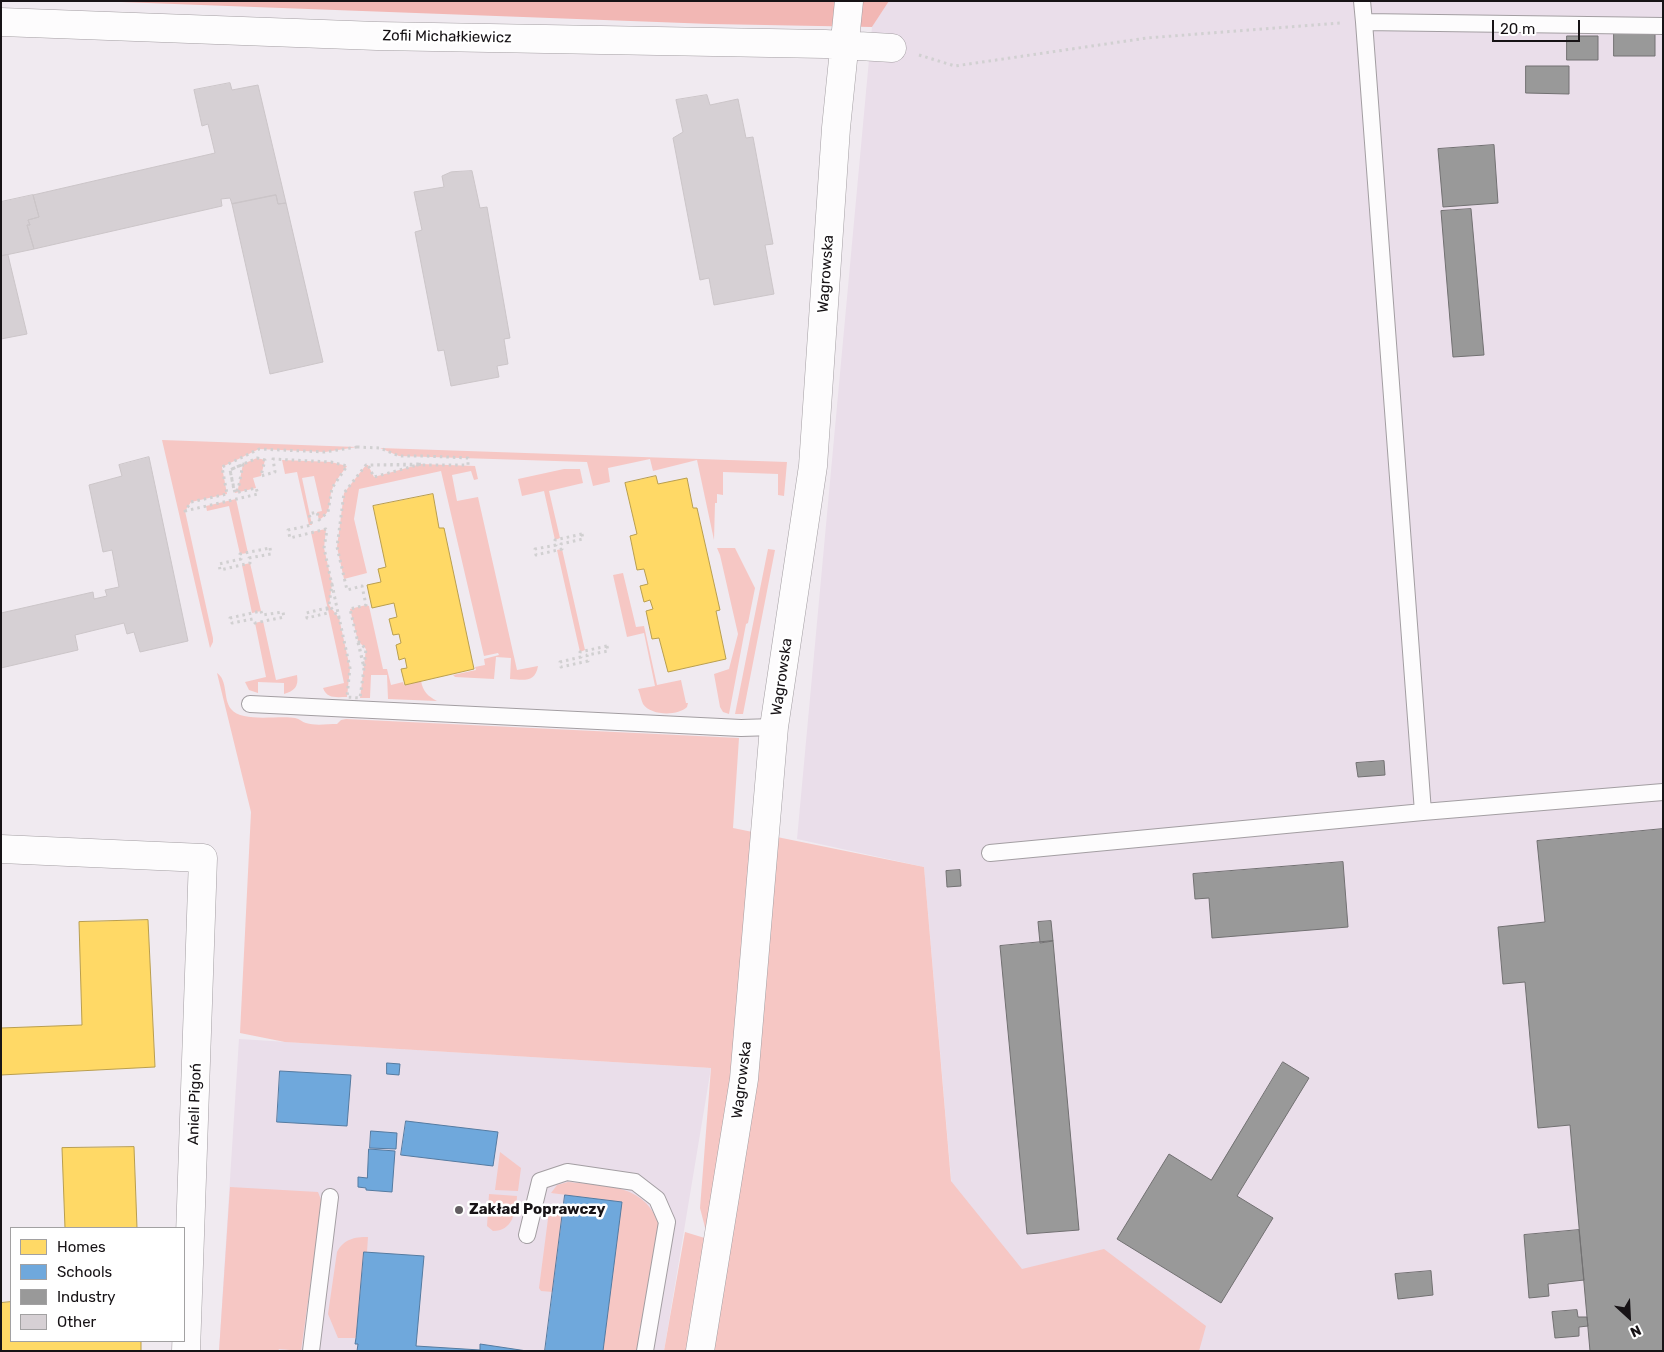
<!DOCTYPE html>
<html>
<head>
<meta charset="utf-8">
<style>
  body { margin:0 }
  #map { position:relative; width:1664px; height:1352px; overflow:hidden; background:#f0eaf0; font-family:Rubik,sans-serif }
  canvas { display:block }
  .frame { position:absolute; inset:0; border:2px solid #171316; pointer-events:none }
  .legend { position:absolute; left:10px; top:1227px; width:175px; height:115px; box-sizing:border-box; background:#fff; border:1px solid #a2a1a2; margin:0; padding:6px 9px; list-style:none; font-size:15px; color:#171316 }
  .legend li { display:flex; align-items:center; gap:10px; height:25px }
  .legend b { width:25px; border:1px solid #a2a1a2 }
  .north { position:absolute; left:1604px; top:1292px; width:50px; height:50px; -webkit-text-stroke:4px #fff; paint-order:stroke; rotate:155deg; font-size:14px; font-weight:700; line-height:20px; text-align:center; color:#171316 }
  .north::after { content:''; display:block; margin:auto; width:18px; height:22px; background:#171316; clip-path:polygon(50% 0,100% 100%,50% 72%,0 100%) }
  .scale { position:absolute; left:1492px; top:20px; width:88px; height:22px; box-sizing:border-box; border:2px solid #171316; border-top:0; padding-left:6px; font-size:15px; line-height:18px; white-space:nowrap; color:#171316; -webkit-text-stroke:4px #fff; paint-order:stroke }
</style>
</head>
<body>
<div id="map">
<canvas width="1664" height="1352"></canvas>
<div class="frame"></div>
<ul class="legend">
<li><b style="height:14px;background:#ffd966"></b>Homes</li>
<li><b style="height:14px;background:#6fa8dc"></b>Schools</li>
<li><b style="height:14px;background:#999"></b>Industry</li>
<li><b style="height:14px;background:#d6d0d4"></b>Other</li>
</ul>
<div class="north">N</div>
<div class="scale">20 m</div>
</div>
<script>
const context = document.querySelector('canvas').getContext('2d');
context.lineJoin = 'round';
function paint(path, color) { context.fillStyle = color; context.fill(path, 'evenodd'); }
function trace(path, color, width, dash) { context.strokeStyle = color; context.lineWidth = width; context.lineCap = dash ? 'butt' : 'round'; context.setLineDash(dash || []); context.stroke(path); }
function write(font, color, halo, rows, align = 'center') {
  context.font = font + ' Rubik,sans-serif'; context.lineWidth = 5; context.setLineDash([]); context.textBaseline = 'middle'; context.strokeStyle = halo; context.fillStyle = color; for (const [text, x, y, turn = 0] of rows) {
    context.save(); context.translate(x, y); context.rotate((+turn || 0) * Math.PI / 180); context.textAlign = isNaN(turn) ? turn : align; if (halo) context.strokeText(text, 0, 0); context.fillText(text, 0, 0); context.restore();
  }
}
paint(new Path2D(`
  M889,1H1663V1351H966L924,867L797,839L872,27Z
  M239,1039L711,1068L664,1351H219Z`), '#eadeea');
paint(new Path2D(`
  M162,440L357,447L325,452L259,449L222,467L227,494L191,502L185,511L213,638V642L210,648Z
  M380,448L787,462L784,496L778,495V474L723,472V495L717,494V503H715L714,540L697,460L653,471L650,459L608,468L610,482L593,486L587,462L399,456Z
  M257,458L265,460L261,476L253,478L256,488L235,493L234,490L238,489L243,464Z
  M282,460L331,462L347,466C342,473 336,480 333,487C327,500 334,511 319,520L317,512L322,511L314,476L302,478L312,525H309L297,472L285,474Z
  M421,464L475,466L478,479L474,480L471,471L452,475L457,501L478,497L517,670L538,666C535,683 524,680 510,679L511,658L496,657L494,679L455,677L453,675L476,670L475,667L485,665L484,659L499,655L498,653L484,656L441,471L359,489L354,519L367,573L344,579L337,547L344,493L366,465H368L374,477Z
  M564,469H580L583,483L549,491L560,538L555,540L544,491L522,496L518,479Z
  M236,499L248,553L240,554L229,506L207,511L206,506Z
  M326,529L324,548L332,584L329,605L339,618L350,668L347,697C336,697 327,699 323,688L344,683L311,532Z
  M717,548H735L755,588L748,623L746,624L729,714L723,712L720,707L714,674L729,669L738,634L720,555Z
  M562,549L585,650L580,652L557,550Z
  M768,549L775,550L743,714H735Z
  M250,563L261,611L252,613L242,565Z
  M623,573L636,627L644,626L657,685L681,680L686,703H688L687,707C678,716 651,716 643,704C641,700 640,693 638,689L655,686L644,633L627,637L613,575Z
  M366,605L369,606L383,669H387L391,685L403,682L404,685L421,681C423,692 428,696 437,701L388,699L387,675H371L370,698H360L366,649L358,641L350,609Z
  M263,621L276,680L297,675C299,687 294,691 284,694V683L258,682V693L249,690L245,682L266,677L255,623Z
  M217,673C228,680 223,699 231,709C242,723 279,715 295,718C300,719 302,722 306,723C315,726 327,724 337,724L341,720L346,719L739,738L733,828L924,867L951,1181L1022,1269L1104,1249L1206,1326L1199,1351H664L685,1232L708,1239L700,1208L711,1068L285,1042L240,1033L251,812Z
  M500,1152L521,1168L518,1191L495,1190Z
  M568,1182C604,1186 645,1183 659,1225L643,1326H640L639,1331L641,1332L638,1351H603L622,1202L551,1193L557,1185Z
  M230,1187L318,1192L322,1202L301,1351L279,1349L278,1351H219Z
  M489,1194L517,1196C516,1213 512,1231 493,1231L487,1226Z
  M549,1211L563,1212L553,1292L541,1291L539,1288Z
  M368,1237L367,1252H364L356,1338H338L328,1314L337,1252C344,1239 354,1237 368,1237Z`), '#f6c7c4');
paint(new Path2D(`
  M94,1H889L872,27L711,24Z`), '#f2b7b4');
const homes = new Path2D(`
  M656,476L658,484L687,478L693,508H697L720,610L716,611L726,659L668,672L659,638L652,639L646,611L653,609L650,600L644,602L640,586L648,584L644,569L637,570L630,536L637,534L625,483Z
  M433,494L439,528H444L474,669L405,685L401,669L407,668L405,658L399,660L396,645L401,643L399,634L393,635L389,619L397,617L394,603L372,608L367,585L381,582L378,569L386,567L373,506Z
  M148,920L155,1067L1,1075V1028L82,1025L79,922Z
  M134,1147L137,1228H65L62,1148Z
  M11,1302V1341H141V1351H1V1303Z`);
paint(homes, '#ffd966');
trace(homes, '#b99e4e', 1);
const schools = new Path2D(`
  M387,1063L400,1064L399,1075L387,1074Z
  M280,1071L351,1075L347,1126L277,1122Z
  M406,1121L498,1132L493,1166L401,1155Z
  M371,1131L397,1133L396,1149L370,1148Z
  M369,1149L395,1151L392,1192L366,1190V1188L358,1187V1177L367,1178Z
  M565,1195L622,1202L603,1351H545Z
  M364,1252L424,1256L416,1346L480,1350V1344L527,1351H357L358,1344H355L356,1338Z`);
paint(schools, '#6fa8dc');
trace(schools, '#557ba1', 1);
const industry = new Path2D(`
  M1614,33L1655,34V56H1614Z
  M1567,36H1598V60H1567Z
  M1526,66H1569V94L1526,93Z
  M1494,145L1498,203L1443,207L1438,149Z
  M1471,209L1484,355L1453,357L1441,211Z
  M1384,761L1385,775L1358,777L1356,763Z
  M1663,829V1351H1590L1570,1125L1538,1128L1525,982L1503,984L1498,927L1545,922L1537,841Z
  M1343,862L1348,927L1212,938L1209,898L1195,899L1193,874Z
  M960,870L961,886L947,887L946,871Z
  M1051,921L1053,941L1040,943L1038,922Z
  M1053,941L1079,1230L1027,1234L1000,946Z
  M1283,1062L1309,1078L1237,1196L1273,1218L1221,1303L1117,1239L1169,1154L1211,1180Z
  M1579,1230L1584,1280L1548,1284L1549,1296L1529,1298L1524,1235Z
  M1431,1271L1433,1295L1398,1299L1395,1274Z
  M1577,1310L1578,1317H1587L1588,1326L1579,1327V1336L1555,1338L1552,1312Z`);
paint(industry, '#999');
trace(industry, '#727172', 1);
const building = new Path2D(`
  M230,83L232,90L258,85L286,203L278,204L276,195L232,204L230,198L221,199L222,206L34,249L27,225H30L28,220L39,217L33,195L215,153L208,124L202,126L194,90Z
  M707,95L710,105L738,99L746,138L753,137L773,244L765,245L774,294L714,305L709,278L700,280L673,138L683,132L676,100Z
  M472,171L480,208L487,207L510,338L504,339L508,364L497,366L499,377L451,386L444,350L438,351L415,232L422,230L414,192L444,187L442,176L451,172Z
  M33,195L39,217L28,220L30,225H27L34,249L1,256V202Z
  M276,195L278,204L286,203L323,362L270,374L232,204Z
  M8,255L27,334L1,339V256Z
  M149,457L188,641L140,652L134,632L127,634L124,623L75,635L78,650L1,668V613L93,592L94,599L107,596L105,590L119,587L112,550L103,552L89,485L122,476L119,465Z`);
paint(building, '#d6d0d4');
trace(building, '#cbc5c8', 1);
const lane = new Path2D(`
  M1362,1L1364,22
  M1663,26L1364,22L1423,812L1663,792
  M250,704L741,728L774,727
  M990,853L1423,812
  M527,1235L540,1181L567,1172L635,1182L657,1199L667,1222L645,1351
  M311,1351L330,1197`);
const street = new Path2D(`
  M1,22L377,36L825,44L892,48
  M1,849L203,858L186,1351
  M700,1351L744,1079L774,727L813,466L836,128L849,1`);
trace(lane, '#a39ea2', 18);
trace(street, '#a39ea2', 29);
trace(new Path2D(`
  M919,55L955,66L1147,38L1341,23
  M357,447L380,448L399,456H425L468,458V465H366L344,493L337,547L347,590L362,586L366,605L350,609L364,668L360,698L347,697L350,668L324,548L327,530L326,529L290,538L288,530L312,525L309,514L317,512L319,520L328,512L332,488L347,466L331,462L273,459L275,472L261,476L265,460L257,458L230,470L235,493L256,488L258,494L185,511L191,502L227,494L222,467L259,449L325,452Z
  M243,464L238,490H234L230,470Z
  M421,464L374,477L368,465Z
  M582,534L583,539L561,544L562,549L536,555L535,549L556,545L555,540Z
  M270,548L271,554L249,558L250,563L220,570L219,564L241,559L240,554Z
  M332,584L339,618L329,605Z
  M327,608L328,613L307,618L306,613Z
  M261,611L262,615L283,612L284,617L255,623L253,619L232,623L230,618Z
  M358,641L366,649L364,667Z
  M607,646L608,651L587,655L588,661L561,667L560,662L581,657L580,652Z`), '#d1d0d1', 3, [2.5, 4]);
trace(lane, '#fdfcfd', 16);
trace(street, '#fdfcfd', 28);
for (const [x, y, r, color] of [
  [459,1210,5,"#635e62"]
]) { const dot = new Path2D(); dot.arc(x, y, r, 0, 2 * Math.PI); context.fillStyle = color; context.fill(dot); trace(dot, '#fff', 2); }
write('15px', '#171316', '#fff', [
  ["Zofii Michałkiewicz",447,37,1],
  ["Wagrowska",826,274,-86],
  ["Wagrowska",782,677,-82],
  ["Wagrowska",742,1080,-83],
  ["Anieli Pigoń",195,1104,-88]
]);
write('bold 15px', '#171316', '#fff', [
  ["Zakład Poprawczy",469,1210]
], 'left');
</script>
</body>
</html>
